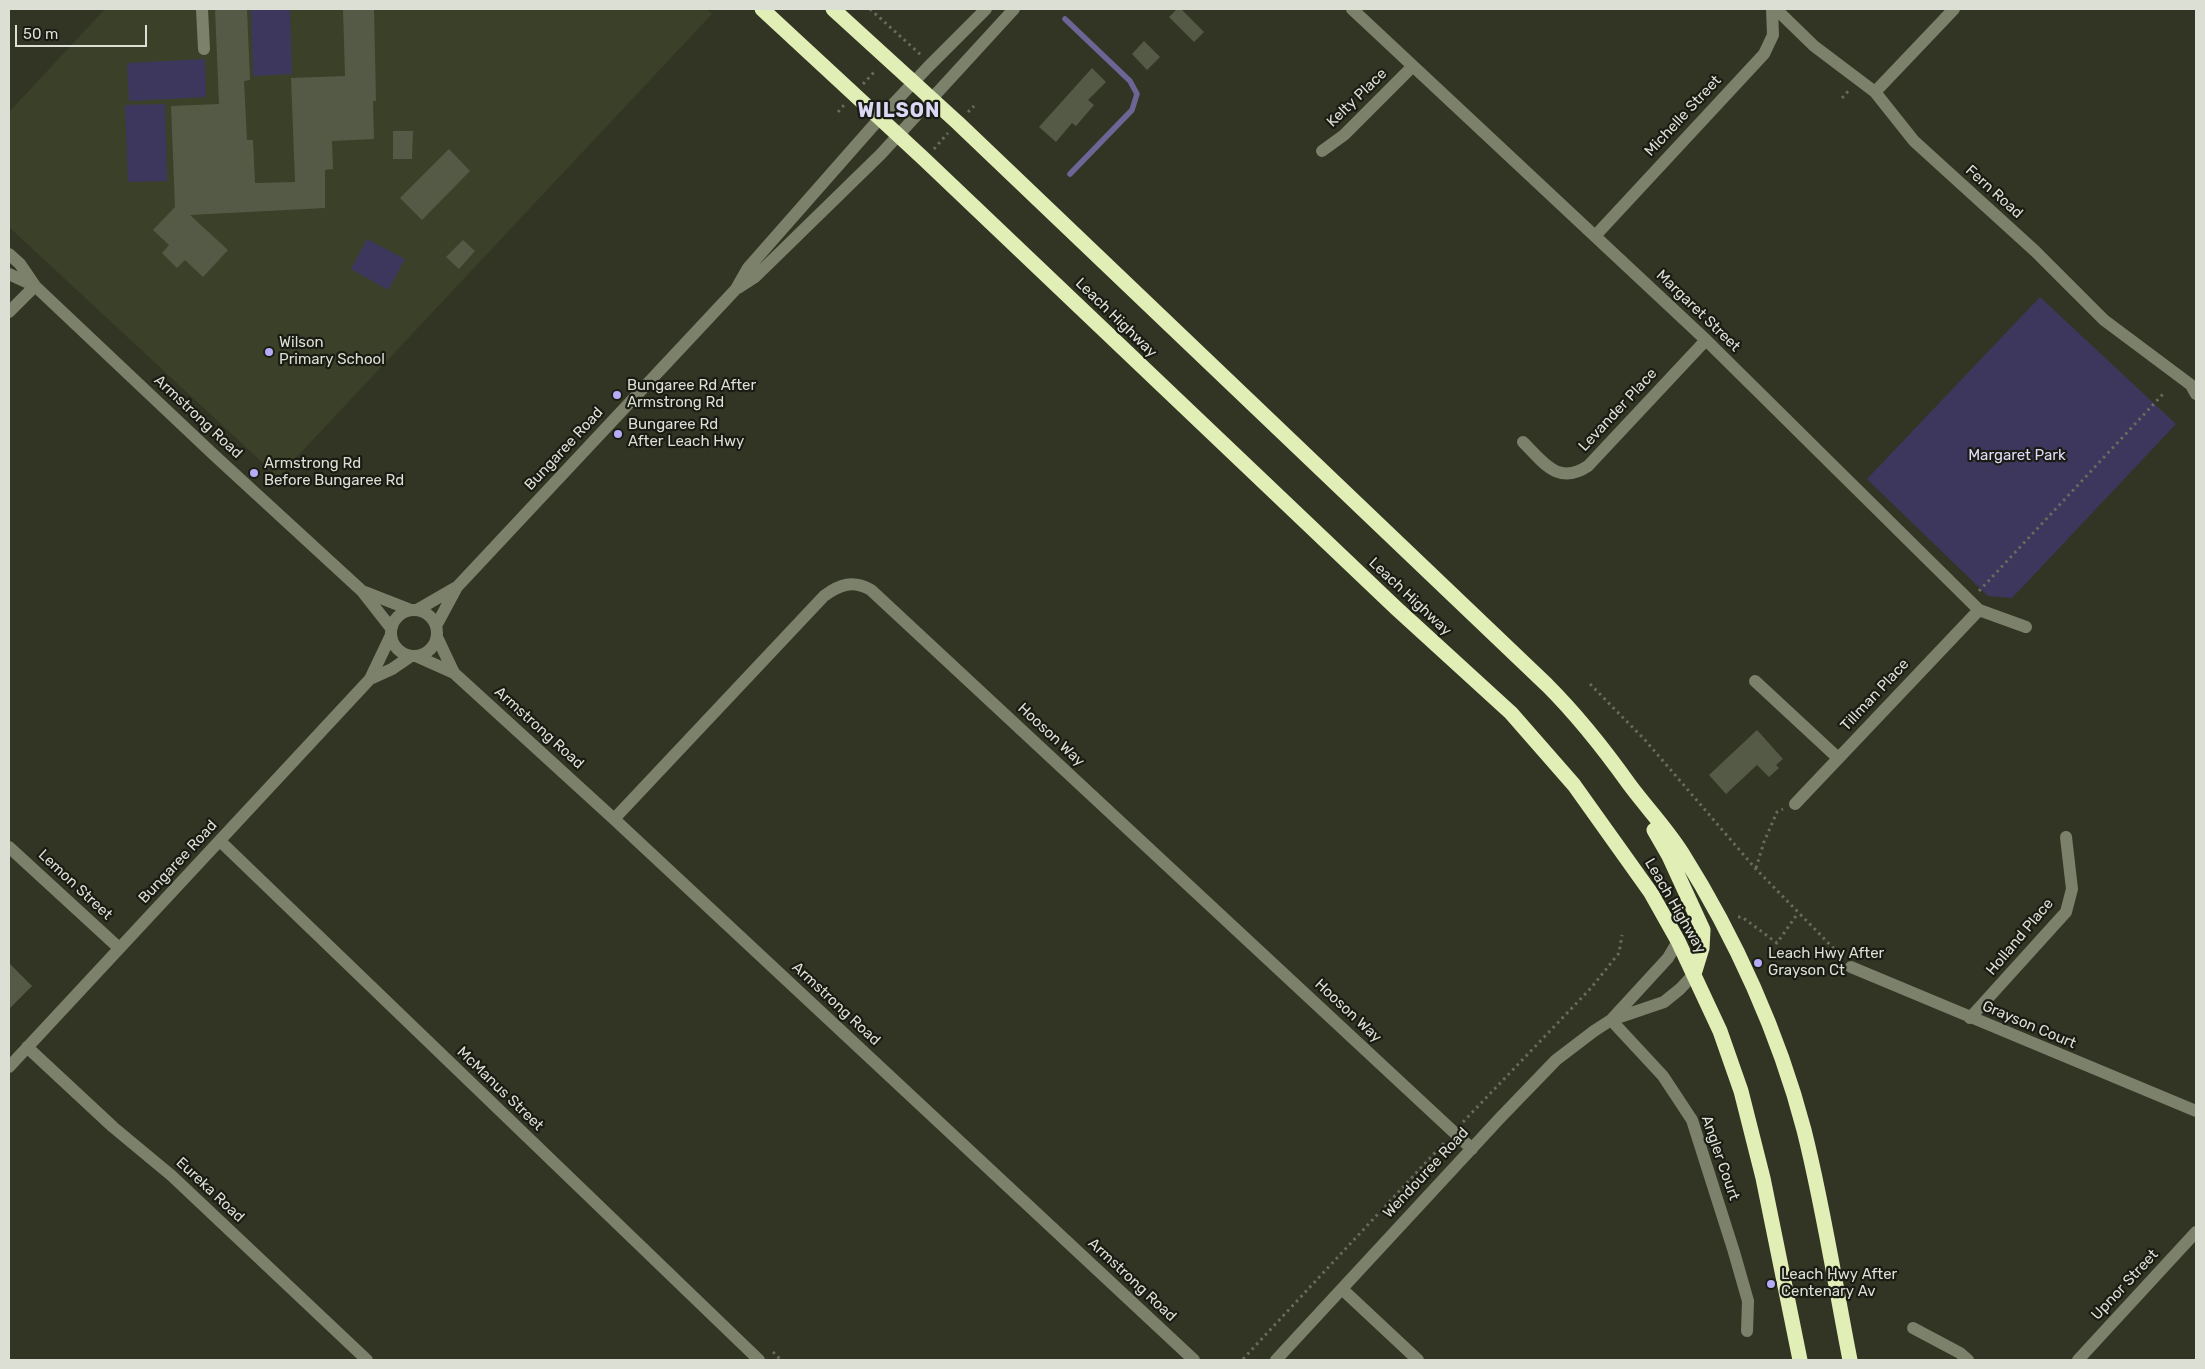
<!DOCTYPE html>
<html>
<head>
<meta charset="utf-8">
<style>
  body { margin:0 }
  #map { position:relative; width:2205px; height:1369px; overflow:hidden; background:#323524; font-family:Rubik,sans-serif }
  canvas { display:block }
  .frame { position:absolute; inset:0; border:10px solid #dcdfd4; pointer-events:none }
  .scale { position:absolute; left:15px; top:25px; width:132px; height:22px; box-sizing:border-box; border:2px solid #dcdfd4; border-top:0; padding-left:6px; font-size:15px; line-height:18px; white-space:nowrap; color:#dcdfd4; -webkit-text-stroke:4px #1a1c14; paint-order:stroke }
</style>
</head>
<body>
<div id="map">
<canvas width="2205" height="1369"></canvas>
<div class="frame"></div>
<div class="scale">50 m</div>
</div>
<script>
const context = document.querySelector('canvas').getContext('2d');
context.lineJoin = 'round';
function paint(path, color) { context.fillStyle = color; context.fill(path, 'evenodd'); }
function trace(path, color, width, dash) { context.strokeStyle = color; context.lineWidth = width; context.lineCap = dash ? 'butt' : 'round'; context.setLineDash(dash || []); context.stroke(path); }
function write(font, color, halo, rows, align = 'center') {
  context.font = font + ' Rubik,sans-serif'; context.lineWidth = 4.5; context.setLineDash([]); context.textBaseline = 'middle'; context.strokeStyle = halo; context.fillStyle = color; for (const [text, x, y, turn = 0] of rows) {
    context.save(); context.translate(x, y); context.rotate((+turn || 0) * Math.PI / 180); context.textAlign = isNaN(turn) ? turn : align; if (halo) context.strokeText(text, 0, 0); context.fillText(text, 0, 0); context.restore();
  }
}
paint(new Path2D(`
  M105,9H706L712,14L278,477L9,227V112Z`), '#3b4028');
paint(new Path2D(`
  M251,9H290L292,74L253,76Z
  M205,59L206,97L129,101L127,63Z
  M165,104L167,181L128,182L125,105Z
  M367,239L405,259L388,290L351,269Z
  M2040,297L2176,424L2012,598L1988,596L1867,479Z`), '#3d375e');
trace(new Path2D(`
  M1065,19L1130,81L1137,94L1132,110L1070,174`), '#6c6696', 5.5);
paint(new Path2D(`
  M215,9H247L250,80L244,81L247,140H253L255,183L295,182L291,78L345,76L343,9H374L376,101H373L374,139L332,141L333,169L325,170V208L190,215L228,250L203,277L185,260L177,268L162,253L169,245L153,230L175,207L171,106L219,104Z
  M1177,9H1181L1204,32L1194,42L1169,17Z
  M1144,41L1160,57L1147,70L1132,54Z
  M1092,68L1106,82L1088,100L1094,105L1076,126L1072,123L1056,142L1039,127Z
  M393,131H413L412,159H393Z
  M449,149L470,171L422,220L400,198Z
  M463,240L475,251L459,269L446,257Z
  M1757,730L1783,759L1776,765L1779,768L1769,777L1757,765L1726,794L1709,775Z
  M9,963L32,986L9,1009Z`), '#555a47');
trace(new Path2D(`
  M870,9L921,55
  M863,84L876,70
  M1842,98L1850,89
  M838,112L844,105
  M968,112L974,106
  M934,149L948,133
  M1979,591L2163,394
  M1590,684L1645,740L1755,868L1842,957
  M1756,868L1764,842L1777,812L1783,809
  M1738,917H1742L1777,943L1798,913
  M1463,1122L1591,988L1619,953L1622,935
  M773,1352L781,1360
  M1243,1359L1444,1143`), '#696c5d', 3, [2.5, 4]);
trace(new Path2D(`
  M202,9L204,49
  M1352,9L1706,340L1979,610L2026,627
  M1776,9L1814,46L1875,92L1914,141L2035,251L2104,320L2191,385L2196,394
  M1875,92L1954,9
  M1322,151L1344,135L1413,66
  M1595,236L1764,54L1773,35L1772,9
  M9,254L20,264L35,286L214,455L362,591L391,628
  M9,274L35,286
  M738,288L755,277L881,154L1014,9
  M9,312L35,286
  M1523,442C1543,462 1558,486 1588,466L1706,340
  M365,592L411,610
  M417,610L455,588
  M391 633a23 23 0 1 1 46 0a23 23 0 1 1-46 0Z
  M436,626L457,587L736,289L748,268L880,118L928,67L986,9
  M437,637L454,673
  M416,656L454,673L614,819L1194,1360
  M370,679L392,669L411,656
  M1755,681L1838,758
  M1795,804L1979,610
  M614,819L824,596C840,584 853,580 871,590L1472,1149
  M220,841L759,1360
  M9,847L119,948
  M1851,967L2196,1111
  M1970,1018L2066,912L2072,889L2066,837
  M1611,1020L1663,1076L1692,1120L1734,1252L1748,1301L1747,1331
  M1611,1020L1668,958L1678,941
  M27,1047L113,1127L172,1176L367,1360
  M9,1067L370,679L391,635
  M1342,1289L1418,1360
  M1913,1328L1960,1353L1968,1360
  M1276,1360L1500,1118L1556,1060L1594,1031L1611,1020L1664,1002L1680,989L1694,974
  M2078,1360L2196,1232`), '#7c816b', 12);
trace(new Path2D(`
  M762,9L924,159L1396,608L1511,713L1574,785L1651,893L1678,941L1720,1031L1741,1091L1763,1178L1800,1360
  M833,9L958,123L1547,685C1578,716 1604,749 1629,784C1646,807 1667,829 1682,853C1735,937 1779,1034 1804,1130C1823,1205 1835,1284 1850,1360
  M1654,830L1669,856L1703,930L1702,948L1694,974`), '#e1eeb6', 15);
for (const [x, y, r, color] of [
  [269,352,5,"#b5acf8"],
  [617,395,5,"#b5acf8"],
  [618,434,5,"#b5acf8"],
  [254,473,5,"#b5acf8"],
  [1758,963,5,"#b5acf8"],
  [1771,1284,5,"#b5acf8"]
]) { const dot = new Path2D(); dot.arc(x, y, r, 0, 2 * Math.PI); context.fillStyle = color; context.fill(dot); trace(dot, '#1a1c14', 2); }
write('15px', '#dcdfd4', '#1a1c14', [
  ["Kelty Place",1357,98,-44],
  ["Michelle Street",1683,116,-47],
  ["Fern Road",1994,192,42],
  ["Margaret Street",1698,311,44],
  ["Leach Highway",1116,318,44],
  ["Levander Place",1618,410,-47],
  ["Armstrong Road",198,417,43],
  ["Bungaree Road",564,449,-47],
  ["Leach Highway",1410,597,43],
  ["Tillman Place",1875,695,-47],
  ["Armstrong Road",539,728,42],
  ["Hooson Way",1051,735,43],
  ["Bungaree Road",178,862,-47],
  ["Lemon Street",75,885,43],
  ["Leach Highway",1675,906,60],
  ["Holland Place",2020,937,-50],
  ["Armstrong Road",836,1004,43],
  ["Hooson Way",1348,1011,43],
  ["Grayson Court",2029,1025,23],
  ["McManus Street",500,1089,44],
  ["Angler Court",1720,1158,71],
  ["Wendouree Road",1426,1173,-47],
  ["Eureka Road",210,1190,43],
  ["Armstrong Road",1132,1280,43],
  ["Upnor Street",2125,1285,-47]
]);
write('15px', '#dcdfd4', '#1a1c14', [
  ["Wilson",279,343],
  ["Primary School",279,360],
  ["Bungaree Rd After",627,386],
  ["Armstrong Rd",627,403],
  ["Bungaree Rd",628,425],
  ["After Leach Hwy",628,442],
  ["Armstrong Rd",264,464],
  ["Before Bungaree Rd",264,481],
  ["Leach Hwy After",1768,954],
  ["Grayson Ct",1768,971],
  ["Leach Hwy After",1781,1275],
  ["Centenary Av",1781,1292]
], 'left');
write('15px', '#dfdcfb', '#1a1c14', [
  ["Margaret Park",2017,456]
]);
context.letterSpacing = '1px';
write('bold 20px', '#dad8f5', '#1a1c14', [
  ["WILSON",899,111]
]);
context.letterSpacing = '0px';
</script>
</body>
</html>
